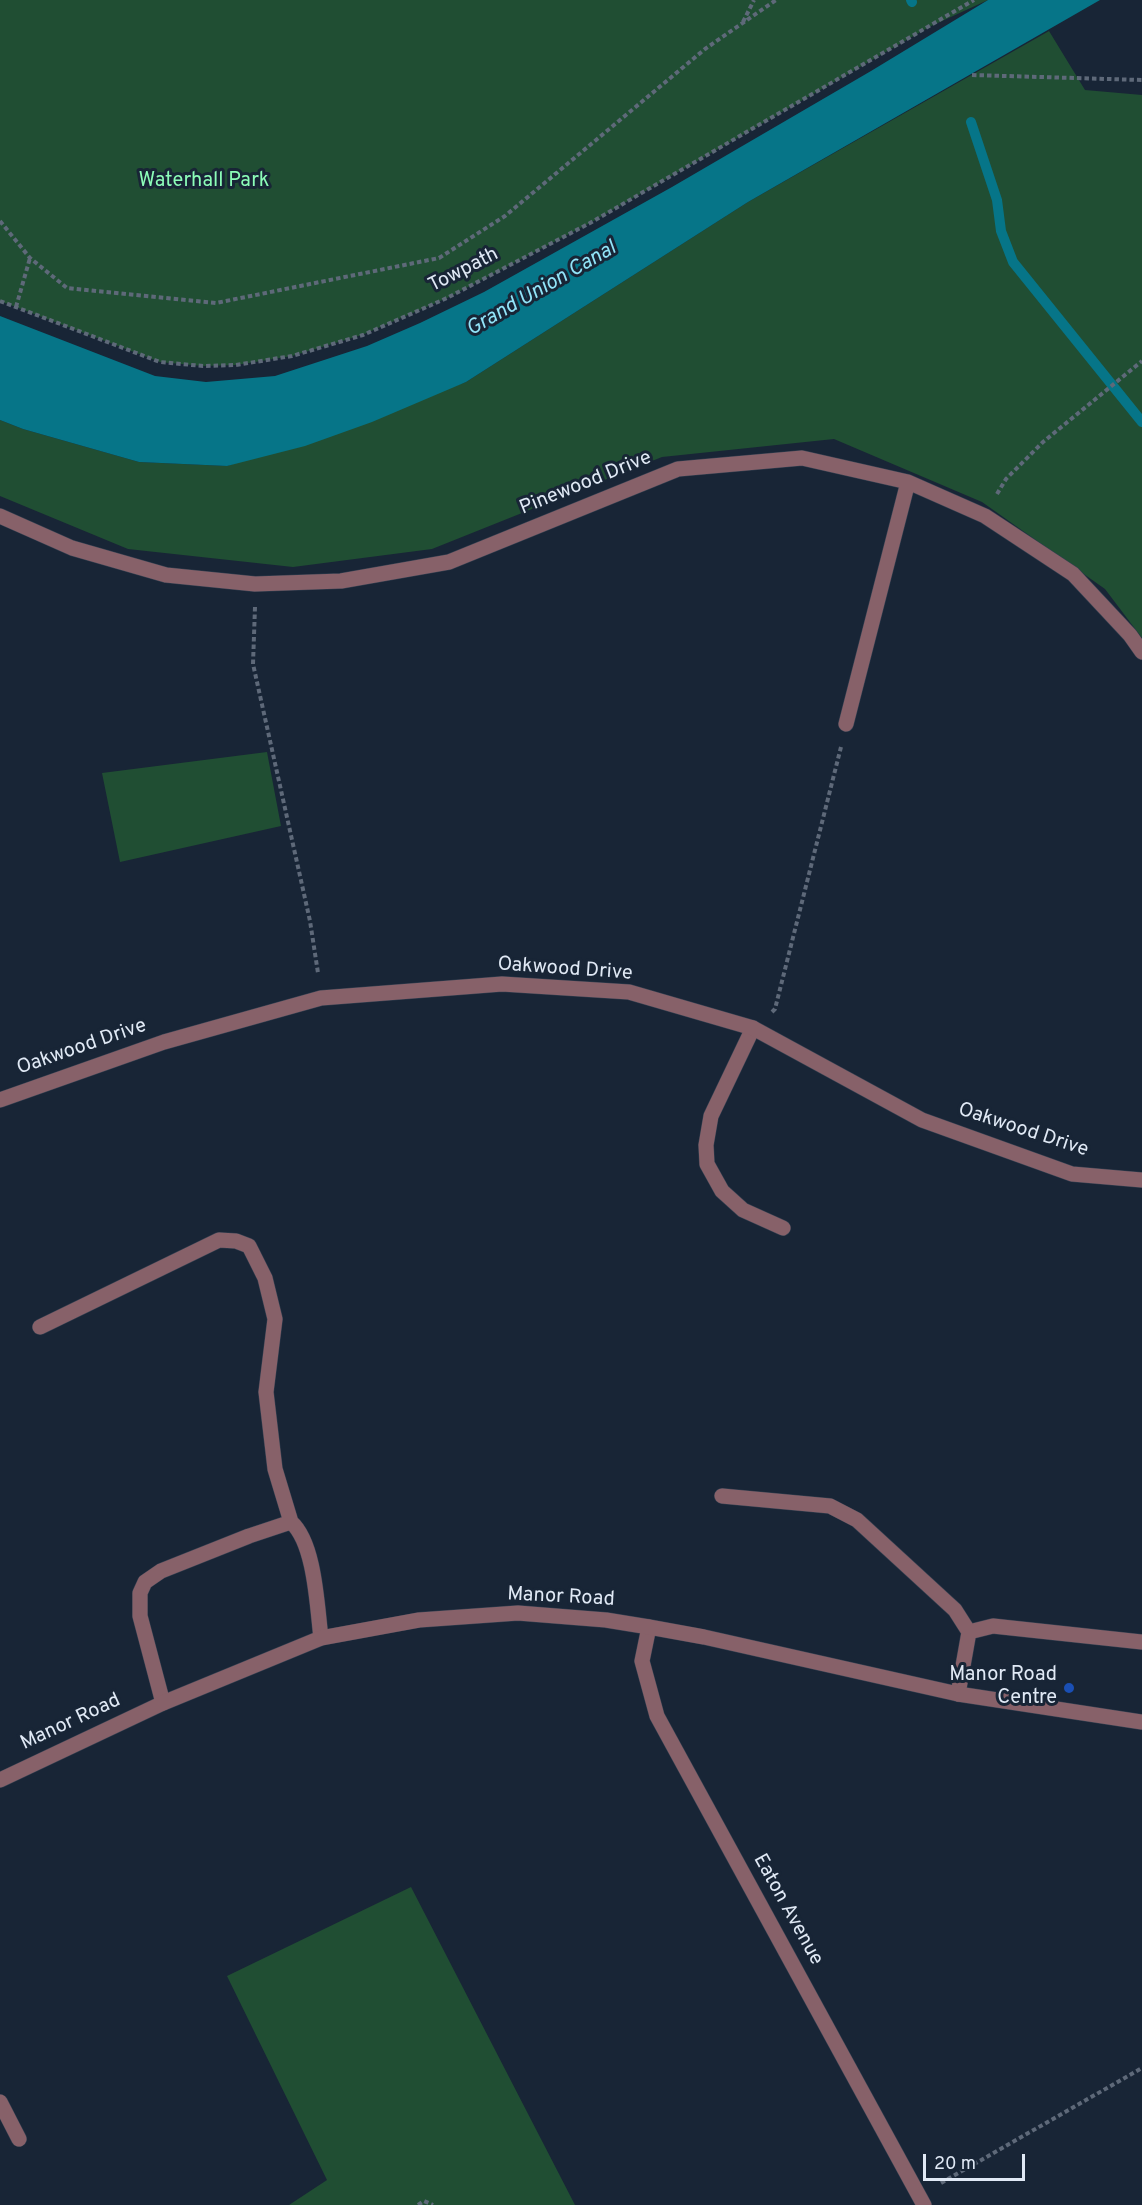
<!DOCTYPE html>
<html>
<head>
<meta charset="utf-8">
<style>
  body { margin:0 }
  #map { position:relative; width:1142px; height:2205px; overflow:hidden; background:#182536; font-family:Overpass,sans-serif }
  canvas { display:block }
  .scale { position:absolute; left:923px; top:2154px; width:102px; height:27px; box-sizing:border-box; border:3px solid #e0e9f5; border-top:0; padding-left:8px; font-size:18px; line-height:21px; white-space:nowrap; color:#e0e9f5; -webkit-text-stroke:4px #182536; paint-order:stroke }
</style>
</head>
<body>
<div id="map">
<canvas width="1142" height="2205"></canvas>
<div class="scale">20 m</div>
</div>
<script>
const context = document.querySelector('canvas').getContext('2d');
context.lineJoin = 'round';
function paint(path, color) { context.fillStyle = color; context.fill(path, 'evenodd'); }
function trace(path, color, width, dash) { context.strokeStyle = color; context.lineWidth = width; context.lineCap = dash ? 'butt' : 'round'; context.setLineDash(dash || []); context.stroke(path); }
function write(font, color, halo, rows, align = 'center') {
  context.font = font + ' Overpass,sans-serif'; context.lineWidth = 6; context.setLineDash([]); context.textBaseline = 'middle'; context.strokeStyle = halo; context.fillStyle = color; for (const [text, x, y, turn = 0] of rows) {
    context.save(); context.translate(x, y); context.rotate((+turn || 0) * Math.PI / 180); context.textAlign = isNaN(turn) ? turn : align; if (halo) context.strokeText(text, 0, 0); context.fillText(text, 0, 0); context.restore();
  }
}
paint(new Path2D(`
  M0,0H988L929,27L590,223L447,298L362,335L292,356L236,365L203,366L160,362L0,301Z
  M1049,31L1085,90L1142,95V638L1105,589L982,502L834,439L662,457L432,549L293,567L128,549L0,496V420L23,429L139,462L227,466L466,382L748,202Z
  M267,752L281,826L120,862L102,773Z
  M411,1887L575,2205H289L327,2180L227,1976Z`), '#204e33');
paint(new Path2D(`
  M988,0H1100L748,202L466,382L372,422L305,446L227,466L139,462L23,429L0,420V316L155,376L206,382L275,376L367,346L420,323L484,292L672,187L871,71Z`), '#067588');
trace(new Path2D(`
  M911,0L912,2
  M971,122L997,200L1001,231L1013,262L1142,422`), '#067588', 10);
const service = new Path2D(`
  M753,1028L711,1116L706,1145L707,1164L722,1191L743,1210L783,1228
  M40,1327L219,1240L236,1241L249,1246L265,1278L275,1319L266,1392L275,1469L291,1522
  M722,1496L830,1506L857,1520L955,1610L969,1632L958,1694
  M969,1632L993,1626L1142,1642
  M163,1703L140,1616V1593L145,1582L161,1571L249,1536L291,1522C315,1543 317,1606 321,1638`);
const minor = new Path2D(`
  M0,516L72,548L166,575L255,584L341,581L449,562L678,469L802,458L908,482L985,516L1073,574L1130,635L1142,652
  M846,724L908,482
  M0,1100L164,1042L321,998L502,984L629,992L753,1028L922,1120L1072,1174L1142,1180
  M649,1627L642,1661L657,1716L924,2205
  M0,2102L19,2139`);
const tertiary = new Path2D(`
  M0,1780L163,1703L321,1638L419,1620L518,1613L606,1620L649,1627L704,1637L958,1694L1142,1722`);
trace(service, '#344051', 16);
trace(minor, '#344051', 16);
trace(tertiary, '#344051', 16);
trace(new Path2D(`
  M743,22L754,0
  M972,75L1142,80
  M0,221L30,258L67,288L216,303L439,258L505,216L705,49L776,0
  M0,301L160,362L203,366L236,365L292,356L363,335L447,298L590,223L974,0
  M16,307L30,258
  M997,494L1006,479L1043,442L1142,361
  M255,607L253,664L310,921L318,973
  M772,1012L775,1009L841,747
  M941,2183L1142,2068
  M418,2205L424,2201L433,2205`), '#5e6979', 4, [4.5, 3]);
trace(service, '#876169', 15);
trace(minor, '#876169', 15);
trace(tertiary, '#876169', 15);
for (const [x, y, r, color] of [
  [1069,1688,6,"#1a4fb4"]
]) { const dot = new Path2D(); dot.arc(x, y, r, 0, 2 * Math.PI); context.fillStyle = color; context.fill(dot); trace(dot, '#182536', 2); }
write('20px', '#8cfdb8', '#182536', [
  ["Waterhall Park",204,182]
]);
write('20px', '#e0e9f5', '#182536', [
  ["Towpath",464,271,-27],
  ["Pinewood Drive",586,484,-22],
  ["Oakwood Drive",565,970,4],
  ["Oakwood Drive",82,1048,-19],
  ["Oakwood Drive",1023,1131,18],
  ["Manor Road",561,1598,3],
  ["Manor Road",71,1723,-25],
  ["Eaton Avenue",787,1910,61]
]);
write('20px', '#e0e9f5', '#182536', [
  ["Manor Road",1057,1676],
  ["Centre",1057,1699]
], 'right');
write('italic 21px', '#92e5f9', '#182536', [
  ["Grand Union Canal",542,290,-30]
]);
</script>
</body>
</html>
